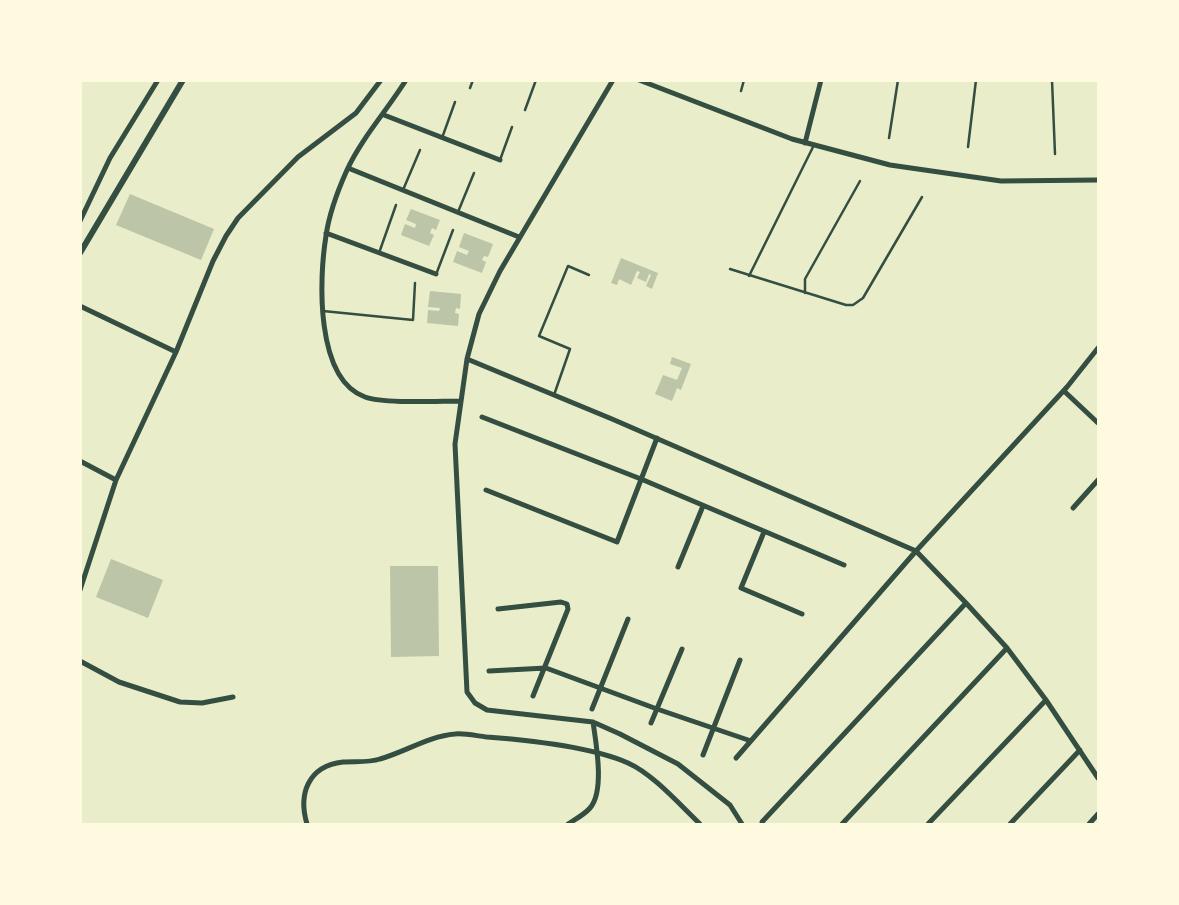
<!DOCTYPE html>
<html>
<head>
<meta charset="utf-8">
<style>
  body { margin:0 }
  #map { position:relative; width:1179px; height:905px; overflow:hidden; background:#e9edc9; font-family:Literata,serif }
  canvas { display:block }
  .frame { position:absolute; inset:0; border:82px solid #fefae0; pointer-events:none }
</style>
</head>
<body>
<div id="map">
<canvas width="1179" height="905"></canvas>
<div class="frame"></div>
</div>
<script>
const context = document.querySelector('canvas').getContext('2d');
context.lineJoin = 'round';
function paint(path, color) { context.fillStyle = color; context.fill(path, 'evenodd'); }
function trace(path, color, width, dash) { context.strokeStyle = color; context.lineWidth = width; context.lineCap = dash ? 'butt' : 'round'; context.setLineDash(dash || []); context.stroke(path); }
paint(new Path2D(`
  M130,194L214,229L201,260L116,225Z
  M411,209L440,220L436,230L432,228L430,233L434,235L429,246L401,235L405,224L415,228L416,224L406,220Z
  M464,233L493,244L488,257L484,256L482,260L486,262L482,273L453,262L457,251L467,255L469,251L459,247Z
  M621,258L658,273L652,289L646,286L651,275L649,274L646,282L637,278L640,272L637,271L631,285L619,279L617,285L611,283Z
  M430,291L461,294L460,309L456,308L455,313L459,314L458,326L427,323L428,310L439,311L440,308L428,307Z
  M672,357L691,364L681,390L677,388L672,401L655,394L663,375L677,380L682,368L670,364Z
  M111,559L163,580L148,618L96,597Z
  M390,566H438L439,656L391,657Z`), '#bcc5a7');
trace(new Path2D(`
  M1052,80L1055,154
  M470,88L473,80
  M741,91L744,80
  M525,110L536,80
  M442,138L455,102
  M889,138L898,80
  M968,147L976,80
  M500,160L512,127
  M403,190L420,150
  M458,212L474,173
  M379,253L396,205
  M730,269L846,305H853L863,298L922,197
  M437,272L453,230
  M749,276L814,145
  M805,293V279L860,181
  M323,311L413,320L415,283
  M554,395L570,349L539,336L568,266L589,275`), '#344e41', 2.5);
trace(new Path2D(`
  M406,80C388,109 361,139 347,170C338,190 329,214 326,236C319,278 315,379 365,397C384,404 438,401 461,401
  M613,80L500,271L479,314L467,359L455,444L467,692L475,703L487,710L593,722L620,734L678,764L730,805L742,824
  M639,80L792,139L890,165L1001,181L1098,180
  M384,115L500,160
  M805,143L821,80
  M348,168L519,237
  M80,221L110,158L158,80
  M326,233L436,274
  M80,306L176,352
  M467,359L612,419L916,551L966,603L1007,648L1046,700L1098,778
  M1064,391L1098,423
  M482,417L641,479L844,565
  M80,461L116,480
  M486,490L617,542L657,438
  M1073,508L1098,480
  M764,532L741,588L802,614
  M678,567L703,506
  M80,590L116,480L176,352L213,261L226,236L238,218L298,157L356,113L381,80
  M498,609L561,602L567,604L568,609L533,696
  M80,661L119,682L180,702L202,703L233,697
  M489,671L546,668L657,709L751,741
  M592,709L628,619
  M651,723L682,649
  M703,755L740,660
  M736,758L916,551L1067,387L1098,348
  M762,822L966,603
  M307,824C298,794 308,766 343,762C355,761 368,763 380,759C405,752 429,736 455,734C465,733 477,736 487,737C526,740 593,747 628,763C653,774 680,805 700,824
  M568,824C574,820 584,815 590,808C605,791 596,743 593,722
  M842,824L1007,648
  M928,824L1046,700
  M1010,824L1080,750
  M1089,824L1098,814`), '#344e41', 5);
trace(new Path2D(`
  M80,253L183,80`), '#344e41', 6);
</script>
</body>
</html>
